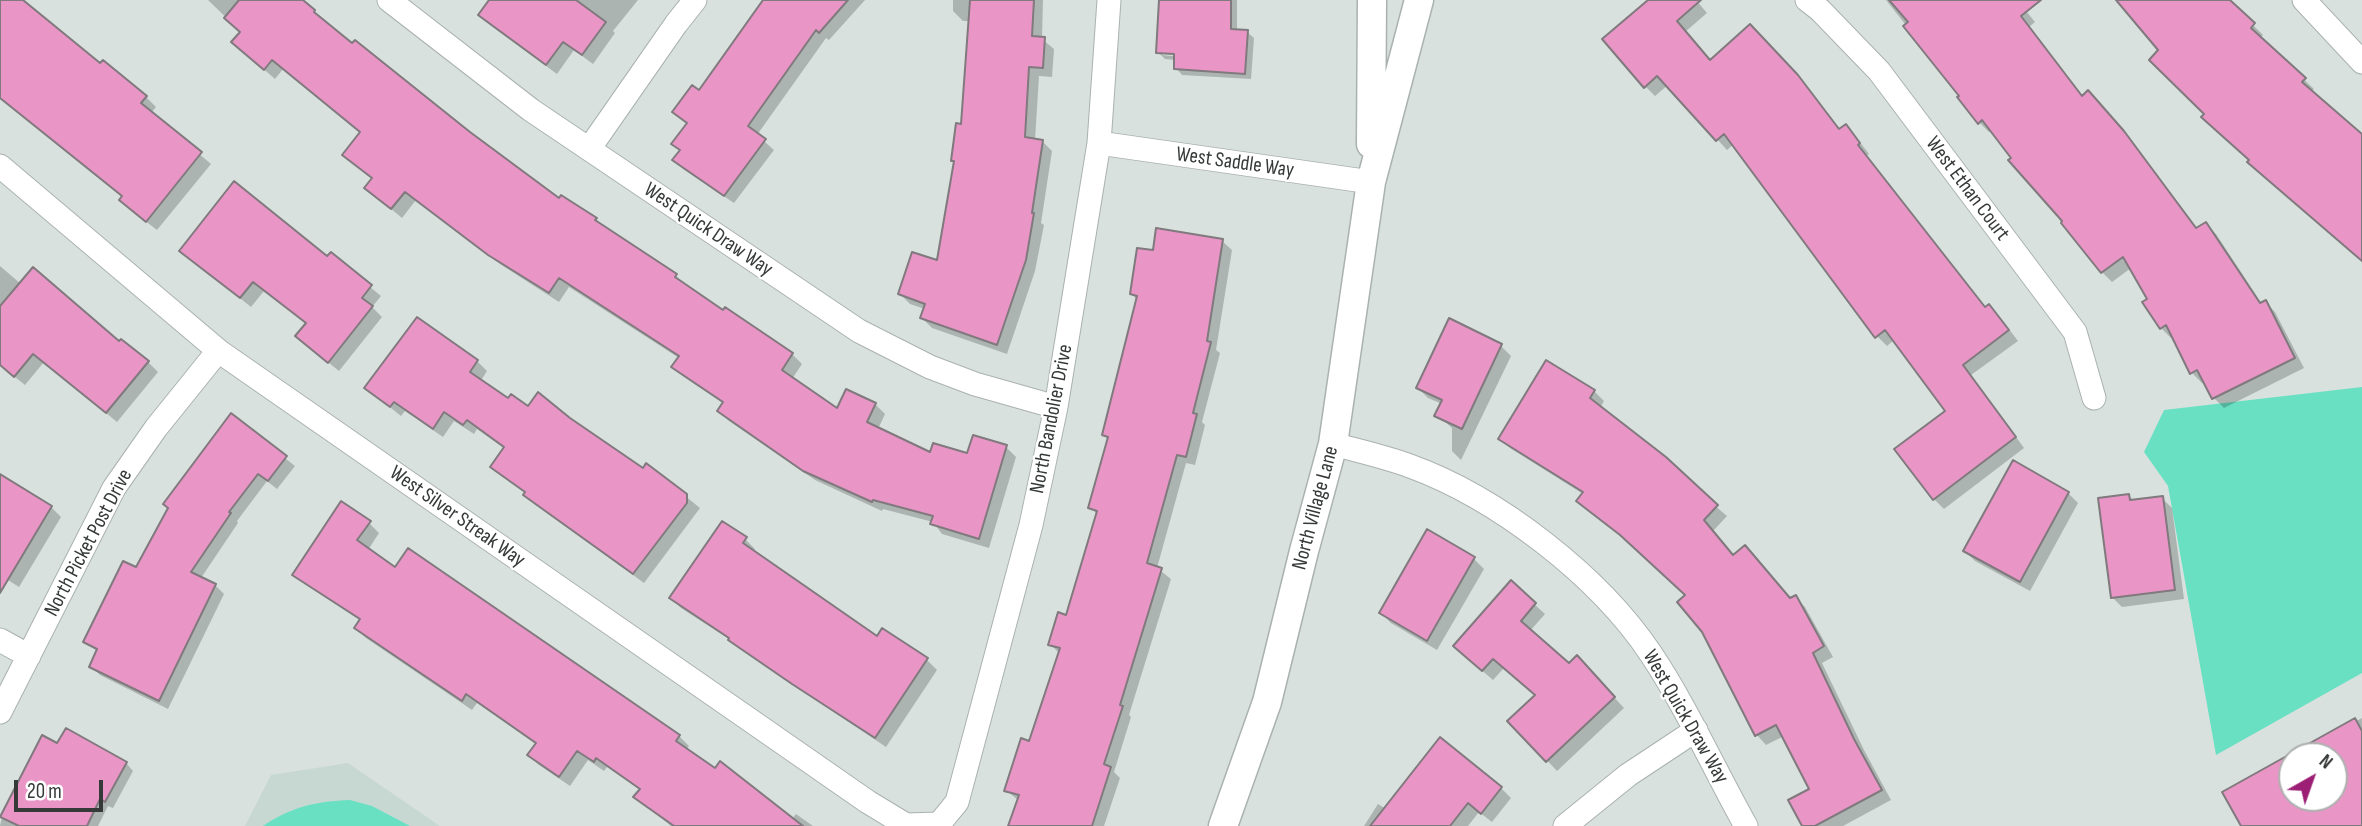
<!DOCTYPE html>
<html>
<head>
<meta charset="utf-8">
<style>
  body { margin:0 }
  #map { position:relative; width:2362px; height:826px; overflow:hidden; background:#d8e1de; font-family:"Sofia Sans Condensed",sans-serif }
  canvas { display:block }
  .north { position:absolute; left:2278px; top:742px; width:70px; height:70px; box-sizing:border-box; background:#fff; border:2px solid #aeb0af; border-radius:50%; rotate:40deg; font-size:19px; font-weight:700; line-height:28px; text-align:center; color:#353937 }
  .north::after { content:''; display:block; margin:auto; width:24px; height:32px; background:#9c1f75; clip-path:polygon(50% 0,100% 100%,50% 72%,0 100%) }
  .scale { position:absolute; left:14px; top:780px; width:89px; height:32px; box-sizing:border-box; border:4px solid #353937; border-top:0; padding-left:9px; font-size:21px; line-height:24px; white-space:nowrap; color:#353937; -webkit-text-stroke:5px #fff; paint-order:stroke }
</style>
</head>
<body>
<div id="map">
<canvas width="2362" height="826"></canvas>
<div class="north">N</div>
<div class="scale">20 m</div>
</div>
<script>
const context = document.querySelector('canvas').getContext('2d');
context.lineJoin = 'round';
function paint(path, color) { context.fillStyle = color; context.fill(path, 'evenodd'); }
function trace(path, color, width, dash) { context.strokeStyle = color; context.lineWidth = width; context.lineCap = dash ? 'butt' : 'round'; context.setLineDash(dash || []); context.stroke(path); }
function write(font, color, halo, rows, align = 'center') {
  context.font = font + ' "Sofia Sans Condensed",sans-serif'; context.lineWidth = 5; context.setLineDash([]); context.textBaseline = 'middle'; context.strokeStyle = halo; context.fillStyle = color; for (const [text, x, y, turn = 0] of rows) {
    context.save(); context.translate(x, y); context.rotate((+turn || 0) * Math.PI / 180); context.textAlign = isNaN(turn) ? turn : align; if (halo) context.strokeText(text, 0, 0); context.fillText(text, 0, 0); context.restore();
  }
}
paint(new Path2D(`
  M348,763L440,826H245L271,775Z`), '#c7d8d2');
paint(new Path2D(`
  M2362,387V673L2216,755L2168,486L2144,452L2164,410Z
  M350,800L372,806L410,826H263C291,807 317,801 350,800Z`), '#6ae0c3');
paint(new Path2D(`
  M0,0H20L101,66L146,97L156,107L151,113L211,164L157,230L131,210L123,197L0,97Z
  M208,0H301L324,21L560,200L596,219L606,229L676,276L685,286L792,354L802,364L792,379L838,411L875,404L885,414L878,429L931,454L968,455L1006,447L1016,457L989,548L942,534L933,522L883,509L882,511L815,480L729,421L719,411L724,404L684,377L674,367L679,358L569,287L559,302L500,264L416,200L402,218L366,188L373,179L362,133L283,69L275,79L244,52L242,33Z
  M491,0H638L613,31L615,33L593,64L574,50L557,74L490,25L480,15Z
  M772,0H865L829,40L826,38L757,135L774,150L734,203L683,169L675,160L681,151L673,144L688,124L674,112L699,92Z
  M953,0H1043L1042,39L1054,49L1052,77L1039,76L1035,140L1042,141L1052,151L1041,223L1044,225L1035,271L1007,354L932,328L922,318L925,309L910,304L900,294L938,262L956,163L952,160L963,126L970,21H963L953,11Z
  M1159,0H1237V31L1247,32L1254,38L1251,79L1182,75L1176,68V60L1165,59L1158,52ZM1162,52L1183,53V57L1162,55Z
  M1651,0H1696L1707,13L1685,32L1710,62L1840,131L1846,127L1856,137L1869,154L1866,156L1986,308L1989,306L1999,316L2018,341L1971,375L2024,448L1944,509L1934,499L1947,411L1894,340L1887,346L1877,336L1734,144L1727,150L1668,85L1655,96L1645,86Z
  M1886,0H2017L2035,22L2029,27L2083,97L2098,102L2134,144L2198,229L2206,224L2216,234L2262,304L2265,302L2275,312L2304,368L2224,408L2214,398L2205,381L2202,383L2192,373L2173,337L2171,338L2161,328L2149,300L2131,268L2112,282L2102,272L1992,130L1989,132L1979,122L1962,96Z
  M2118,0H2228L2263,35L2260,38L2314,89L2311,92L2362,134V260L2251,160L2206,114L2160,51Z
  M1222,241L1232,250L1216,350L1220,353L1202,422L1205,425L1195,465L1186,463L1157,568L1171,579L1129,715L1131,717L1114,772L1120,778L1104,826H1009L1019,801L1006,790L1031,743L1060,654L1050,644L1067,617L1098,515L1090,507L1109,439L1104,435L1137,300L1132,294L1154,252Z
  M181,251L328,259L331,255L381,296L372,307L382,317L339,371L308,346L307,324L264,291L251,307Z
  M0,266L21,284L119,344L148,362L158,372L117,422L44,362L25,385L0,365Z
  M1450,321L1501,346L1511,356L1461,460L1452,451V428L1437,415L1442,404L1428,398L1418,388Z
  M477,361L487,371L480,382L509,401L569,419L643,470L647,465L700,508L644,583L535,504L526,493L503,476L493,466L505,449L477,429L474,434L454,421L443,437L405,411L401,416L366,388Z
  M1594,391L1604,401L1600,408L1727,516L1713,531L1734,556L1791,600L1795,597L1805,607L1833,657L1822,663L1864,750L1891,800L1843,826H1804L1812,789L1784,736L1766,745L1756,734L1687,595L1632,545L1589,510L1583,494L1510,448L1500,438Z
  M231,416L295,466L277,489L267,481L237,521L238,523L201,578L215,585L224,594L168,709L100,675L91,666L98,652L85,642L137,570Z
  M2068,493L2078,503L2030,591L1975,561L1965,551Z
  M0,494L51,507L61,517L19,587L0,575Z
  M2129,496L2134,501L2162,498L2172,508L2184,599L2122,607L2112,597Z
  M369,523L379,533L368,550L396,569L679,736L689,746L686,750L792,819L796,814L813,826H671L636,797L641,790L607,767L604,771L588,760L570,786L539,765L529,755L537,745L477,703L472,710L366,638L356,628L361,621L305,584L295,575Z
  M745,539L755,549L753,552L877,638L927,660L937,670L886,747L740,649L732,641L681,608L671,598Z
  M1474,559L1484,569L1437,650L1391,623L1381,613Z
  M1511,583L1545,614L1530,631L1569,665L1587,668L1624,708L1557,771L1510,721L1537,696L1504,668L1493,680L1465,656Z
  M2362,718V826H2243L2224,792ZM2292,756H2334V798H2292Z
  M58,745L126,763L133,771L113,808L108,806L98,826H0L2,817Z
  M1501,788L1511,798L1492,822L1479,812L1468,826H1364L1378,804L1386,809Z`), '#0003');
const building = new Path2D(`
  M0,0H23L100,63L103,60L147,96L141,103L202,152L146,222L119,200L122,196L0,98Z
  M239,0H303L315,10L314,12L352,43L355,40L470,132L559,198L561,195L597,218L595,220L677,274L675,277L723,310L725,307L793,353L782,370L837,408L846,389L876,403L867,422L930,452L933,443L967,453L973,435L1007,445L979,539L930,524L933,516L873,500L872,502L803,471L717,411L723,402L671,367L679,356L559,278L549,293L488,255L405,192L391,209L364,188L372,178L342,155L360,132L272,60L264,70L231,42L240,32L224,18Z
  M489,0H576L606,22L582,55L563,42L546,65L478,15Z
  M763,0H848L819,33L816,30L748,126L766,139L724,196L672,160L680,150L671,144L687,123L672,112L692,85L699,90Z
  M970,0H1034L1032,36L1045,37L1043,68L1029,67L1025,137L1043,140L1032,213H1034L1026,260L997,345L920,318L925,304L898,294L912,252L937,260L954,161H951L956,123L961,124Z
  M1159,0H1231V29L1248,30L1245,74L1174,69V54L1156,53Z
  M1648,0H1701L1677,21L1710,60L1750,24L1798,75L1839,129L1846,124L1860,143L1858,145L1985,307L1989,304L2009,330L1963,365L2016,437L1933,500L1894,449L1945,411L1885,330L1875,338L1724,134L1716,141L1657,76L1644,88L1602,39Z
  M1889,0H2041L2021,16L2082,96L2088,90L2124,131L2196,228L2206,222L2260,303L2266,300L2295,358L2212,399L2197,370L2190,374L2166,325L2160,329L2142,302L2147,299L2123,257L2101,273L2061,223L2062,221L2008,160L2011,158L1982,120L1978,124L1957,97L1959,96L1903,26L1908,22Z
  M2116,0H2230L2255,23L2251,28L2306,78L2302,82L2362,134V261L2247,162L2249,160L2201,117L2204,114L2149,60L2158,50Z
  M234,181L327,256L331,252L372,285L362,298L373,306L328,363L295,336L306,323L253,282L240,298L179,251Z
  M1156,228L1223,239L1207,341L1211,342L1193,413L1197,414L1186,457L1177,455L1147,563L1162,568L1120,705L1123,706L1104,764L1111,767L1092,826H1008L1019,795L1004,791L1021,738L1029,741L1060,648L1048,645L1058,612L1066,615L1097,511L1088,508L1108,437L1102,435L1137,296L1130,294L1137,248L1153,250Z
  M33,267L119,341L121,339L149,361L106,413L33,354L14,377L0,365V306Z
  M417,317L478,360L470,372L508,398L511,394L528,406L538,392L570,418L643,468L646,463L687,494V503L633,574L523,495L525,492L490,467L504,447L467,420L463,425L444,412L433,429L394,402L390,407L364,388Z
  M1449,318L1502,344L1462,429L1434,416L1442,400L1416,388Z
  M1546,360L1595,390L1590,398L1666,457L1718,505L1704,520L1733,555L1745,545L1790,598L1796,595L1824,646L1813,653L1854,739L1882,790L1815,826H1802L1788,800L1809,789L1776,725L1755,736L1702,632L1677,602L1685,595L1620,535L1576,501L1583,492L1498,439Z
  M231,413L287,456L268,481L258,474L229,512L231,513L191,572L216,584L159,701L89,667L97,649L83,642L123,561L136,567L168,508L163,504Z
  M2013,460L2069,492L2020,582L1963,551Z
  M0,474L52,506L0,593Z
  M2129,494L2130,500L2163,496L2175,590L2111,598L2098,498Z
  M341,501L371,521L357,540L395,567L408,548L680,735L676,741L715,768L720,761L803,826H674L633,797L640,789L596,758L594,762L577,751L559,777L527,755L536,743L466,694L462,701L416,670L354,628L360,619L292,575Z
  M722,521L747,537L743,543L877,636L882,628L928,658L875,738L792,684L728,640L729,638L669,598Z
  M1427,529L1475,557L1427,641L1379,613Z
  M1511,580L1536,603L1521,621L1569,663L1577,655L1615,697L1546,762L1507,721L1535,695L1493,659L1482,671L1453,646Z
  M2355,718L2362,731V826H2241L2222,792ZM2292,756H2334V798H2292Z
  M66,728L127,762L105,802L100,799L87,826H19L0,817L42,735L57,743Z
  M1440,737L1502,787L1481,814L1468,803L1450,826H1370Z`);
paint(building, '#e995c6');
trace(building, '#80797d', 2);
const minor = new Path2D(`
  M389,0L531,110L859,331L930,367L975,384L1056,407
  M1807,0L1820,10L1879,71L2075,332L2094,398
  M2304,0L2362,62
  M1099,143L1371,182
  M589,149L676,24L695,0
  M0,166L220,352L868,802L906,825L939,824L957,802L1031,525L1056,407L1099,143L1109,0
  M1333,444C1359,451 1386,457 1410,466C1498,498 1599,576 1651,654C1687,708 1714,769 1746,826
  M0,640L29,656
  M0,712L114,488L156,428L218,351
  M1565,826L1628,775L1696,730`);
const tertiary = new Path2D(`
  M1371,144L1372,0
  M1223,826L1267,702L1304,551L1333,444L1371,182L1419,0`);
trace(minor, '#aab2af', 25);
trace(tertiary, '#aab2af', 31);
trace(minor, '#fff', 23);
trace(tertiary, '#fff', 28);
write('21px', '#353937', '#fff', [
  ["West Saddle Way",1235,163,8],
  ["West Ethan Court",1967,189,53],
  ["West Quick Draw Way",708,230,34],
  ["North Bandolier Drive",1052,419,-79],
  ["North Village Lane",1316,508,-75],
  ["West Silver Streak Way",457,517,35],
  ["North Picket Post Drive",89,543,-62],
  ["West Quick Draw Way",1685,717,60]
]);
</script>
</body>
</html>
